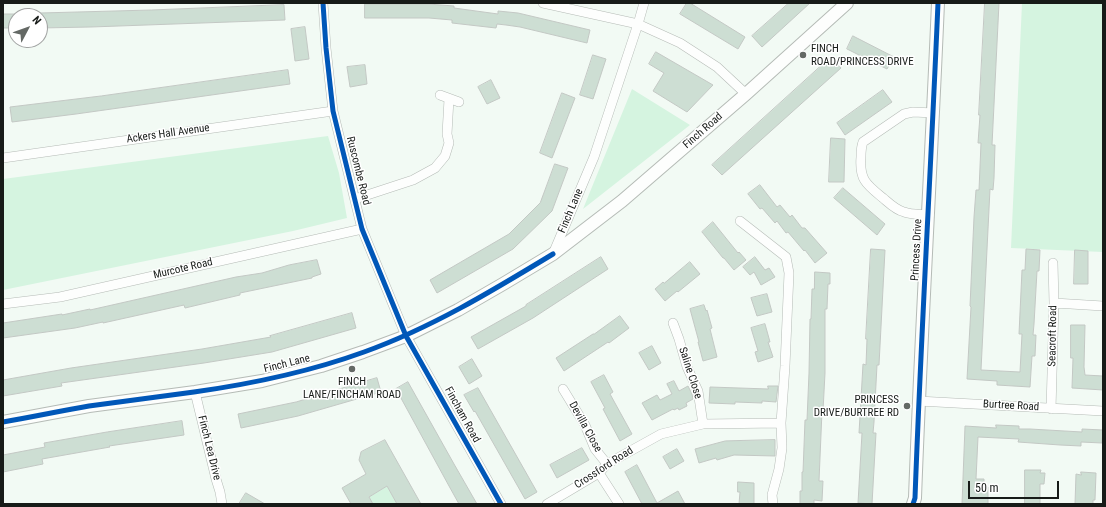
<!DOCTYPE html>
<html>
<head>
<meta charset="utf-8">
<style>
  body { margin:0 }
  #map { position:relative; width:1106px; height:507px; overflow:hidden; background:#f2faf4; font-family:"Roboto Condensed",sans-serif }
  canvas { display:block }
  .frame { position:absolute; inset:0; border:4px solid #171b18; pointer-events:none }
  .north { position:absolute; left:8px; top:8px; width:40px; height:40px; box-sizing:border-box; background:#fff; border:1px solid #a2a4a3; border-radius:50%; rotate:49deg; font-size:11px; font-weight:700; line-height:16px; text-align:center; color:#171b18 }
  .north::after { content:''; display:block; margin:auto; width:14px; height:18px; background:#646965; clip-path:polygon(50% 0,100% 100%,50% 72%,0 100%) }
  .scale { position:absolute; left:968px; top:481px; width:91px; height:18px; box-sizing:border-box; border:2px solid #171b18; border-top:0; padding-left:5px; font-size:12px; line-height:14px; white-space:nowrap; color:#171b18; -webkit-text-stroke:3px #fff; paint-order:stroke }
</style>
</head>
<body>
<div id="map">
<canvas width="1106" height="507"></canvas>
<div class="frame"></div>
<div class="north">N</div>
<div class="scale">50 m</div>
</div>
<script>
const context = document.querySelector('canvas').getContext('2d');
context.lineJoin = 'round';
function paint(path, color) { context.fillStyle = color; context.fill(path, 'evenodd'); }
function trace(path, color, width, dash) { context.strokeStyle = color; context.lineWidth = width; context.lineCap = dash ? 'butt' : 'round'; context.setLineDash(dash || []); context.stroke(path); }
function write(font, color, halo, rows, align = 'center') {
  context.font = font + ' "Roboto Condensed",sans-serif'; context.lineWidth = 3; context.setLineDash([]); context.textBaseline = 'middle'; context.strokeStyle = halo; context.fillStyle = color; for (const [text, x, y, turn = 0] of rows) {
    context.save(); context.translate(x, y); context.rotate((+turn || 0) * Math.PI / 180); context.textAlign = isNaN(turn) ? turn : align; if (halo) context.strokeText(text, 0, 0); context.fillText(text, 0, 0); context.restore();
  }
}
paint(new Path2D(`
  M1022,3H1103V252L1011,248Z
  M632,89L690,125L583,209Z
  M328,136L339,173L347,218L293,231L3,290V179Z
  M387,486L397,504H373L369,497Z`), '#d5f4e0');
const building = new Path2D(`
  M687,3H690L745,37L738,49L680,14Z
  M789,3H810L762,47L752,36Z
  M985,3H999L992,145H995L994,178L993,190L990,189L981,370L1020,372L1022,334H1019L1022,270H1025L1026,249L1040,250L1039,271H1037L1034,324L1033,335H1036L1035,356H1032L1030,387L997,385V381L967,379L971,307L970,306L974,217L976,190H979L980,167L981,143H978L980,115H979Z
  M365,4H428L454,6V8L498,14V11L518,13L590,30L587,43L520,27L506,25L497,24L496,28L452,23V20L429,18H365Z
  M284,5L285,20L91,27L40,28V13L151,10Z
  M3,14H16V28H3Z
  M305,27L309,59L295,61L291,29Z
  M853,36L894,57L887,69L847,49Z
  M656,52L713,85L687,112L653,91L664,73L649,64Z
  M593,55L606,59L593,99L580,95Z
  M831,57L841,68L722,175L712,165Z
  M365,65L367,84L350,87L347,67Z
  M288,70L290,84L76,114L12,122L10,107L101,96Z
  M491,80L500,98L487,104L478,87Z
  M883,90L892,102L845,135L837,123Z
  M562,93L575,98L552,158L540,153Z
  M831,138L845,139L844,182H829Z
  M555,164L568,168L552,211L513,249L437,293L430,280L509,234L540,203Z
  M760,185L777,207L780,205L790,217L792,215L802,228H805L827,253L815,263L805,250L804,251L788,232L786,233L777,221L775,223L762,208L760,209L748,194Z
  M843,188L885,224L877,235L834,198Z
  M713,222L738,253L739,252L746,260L734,270L724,258H723L702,232Z
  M871,249L885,250L879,365H877L874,422L873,433H876L872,504L858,503L862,433H859L861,399L863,364L866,365L867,339H866Z
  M1075,250L1088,251V284H1074Z
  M601,257L608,269L533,318L478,349L471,337L526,306V305Z
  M755,257L765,270L769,268L775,277L761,285L754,272L750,275L743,267Z
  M317,260L321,274L312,277V278L240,293V295L185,308L184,305L103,323V322L75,328L3,338V323L62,314V315L90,309V310L236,277L262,273L289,265Z
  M690,262L700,274L678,292L677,291L665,301L655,289L663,282L664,283Z
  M815,272L830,273V284H828L827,309H825V373L823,411H822L819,481H823L822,501L814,500V504H800V491H802V472H803L805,420H807L809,373L810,319H811L812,289H814Z
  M767,294L772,312L757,316L751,298Z
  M704,305L706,311L707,310L712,328L710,329L717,357L703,361L698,342H699L690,309Z
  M352,313L356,328L272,352L204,363L61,383L62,386L3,396V380L71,368L202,349L271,337L270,336Z
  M620,316L629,328L609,343L608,342L564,371L556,358L593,334H594Z
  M765,324L770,342H768L773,357L758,362L755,352L758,351L751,328Z
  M1071,325H1085L1084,367L1085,375L1103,376V390L1072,388L1073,358H1071Z
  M652,346L661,363L649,370L639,353Z
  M472,359L482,376L469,384L459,367Z
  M604,375L613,392L610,394L632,434L620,441L603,409L605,408L591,382Z
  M377,378L381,392L298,416L241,428L238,414L296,402Z
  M674,381L679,391L688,386L692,394L693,399L686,403L687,406L679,410L678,408L674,410L673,409L652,420L642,403L657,395L660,400L672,394L667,384Z
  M408,382L454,464L477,504H459L449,486L396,389Z
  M768,386H778L776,402L762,401V403L735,402V404L709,403L710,387L768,389Z
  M478,388L537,492L525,499L475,411L474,412L464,395Z
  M182,421L184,435L109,446L110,447L42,459L43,464L3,472V455L45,447L44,443L107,432Z
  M996,425L1019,426V429H1030L1082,432V429L1103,430L1102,443L1081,442V446L1060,445L1018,442L1019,439L978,437L976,479H984V487H988V504H962L965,426L996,428Z
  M385,440L421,504H397L387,486L369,497L373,504H351L342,488L366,474L359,460L361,452Z
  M775,440V456L734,455L717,460L716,458L699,463L695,449L725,441Z
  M582,448L589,460L557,478L550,465Z
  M677,449L684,461L670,469L663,457Z
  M637,465L657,503L678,491L685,504H642L625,472Z
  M1025,470H1041L1040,473H1045L1044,484H1040V504H1025Z
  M1081,472L1096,473L1095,500H1093V504H1075L1076,474L1081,475Z
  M738,482L754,483V504H739L740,492H738Z
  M246,493L265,504H239Z`);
paint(building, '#cdded3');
trace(building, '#c3c8c4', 1);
const minor = new Path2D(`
  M323,3L326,48L333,111L362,229L406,336L501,504
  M543,3L638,24L680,43L717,67L746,94
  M440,95L459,102
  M3,158L333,111
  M355,199L413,180L435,168L445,156L449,143L447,134L449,99
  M929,215C921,214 912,215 904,212C896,210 890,204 883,198C867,185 859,180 861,157C861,152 861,147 863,142L904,114L913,112L934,113
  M740,221L786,257L789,273L785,366L781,423L782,448L779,469L772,495L773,504
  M553,254L594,157L638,24L644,3
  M1054,303L1103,306
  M3,304L60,297L362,229
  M673,323L679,339L687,367L698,391L703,424
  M563,389L585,425L595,449L607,464
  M195,392L216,479L220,492L222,504
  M918,401L1103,411
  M1051,409L1054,303L1053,263
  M599,473L619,504
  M547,504L599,473L607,464L661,434L703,424L781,423`);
const tertiary = new Path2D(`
  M3,422L89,406L195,392L262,381L321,366L363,352L406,336L458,310L503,284L553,254L622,201L746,94L847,3
  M913,504L915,498C921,333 931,168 938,3`);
trace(minor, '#b5bbb6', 10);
trace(tertiary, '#b5bbb6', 14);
trace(minor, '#fdfefd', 9);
trace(tertiary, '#fdfefd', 12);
trace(new Path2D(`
  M323,3L326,48L333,111L362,229L406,336L501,504
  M3,422C32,417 60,411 89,406C124,401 159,397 194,392C251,384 309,372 364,352C431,328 492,291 553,254
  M913,504L915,498C921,333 931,168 938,3`), '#0057b8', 5);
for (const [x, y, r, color] of [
  [803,55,4,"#646965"],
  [352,369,4,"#646965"],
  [907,406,4,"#646965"]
]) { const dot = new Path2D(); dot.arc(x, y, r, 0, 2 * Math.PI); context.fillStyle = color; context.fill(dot); trace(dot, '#fff', 1.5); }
write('11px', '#171b18', '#fff', [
  ["FINCH",811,49],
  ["ROAD/PRINCESS DRIVE",811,62],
  ["FINCH",352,382,"center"],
  ["LANE/FINCHAM ROAD",352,395,"center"],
  ["PRINCESS",899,400,"right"],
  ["DRIVE/BURTREE RD",899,413,"right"]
], 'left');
write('11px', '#171b18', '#fff', [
  ["Finch Road",703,131,-41],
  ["Ackers Hall Avenue",168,134,-8],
  ["Ruscombe Road",358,171,76],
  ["Finch Lane",571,211,-67],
  ["Princess Drive",917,250,-87],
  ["Murcote Road",183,269,-13],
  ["Seacroft Road",1053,336,-89],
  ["Finch Lane",287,364,-14],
  ["Saline Close",690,373,72],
  ["Burtree Road",1011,406,3],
  ["Fincham Road",462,415,61],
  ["Devilla Close",585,427,61],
  ["Finch Lea Drive",209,448,76],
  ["Crossford Road",604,468,-33]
]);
</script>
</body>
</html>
